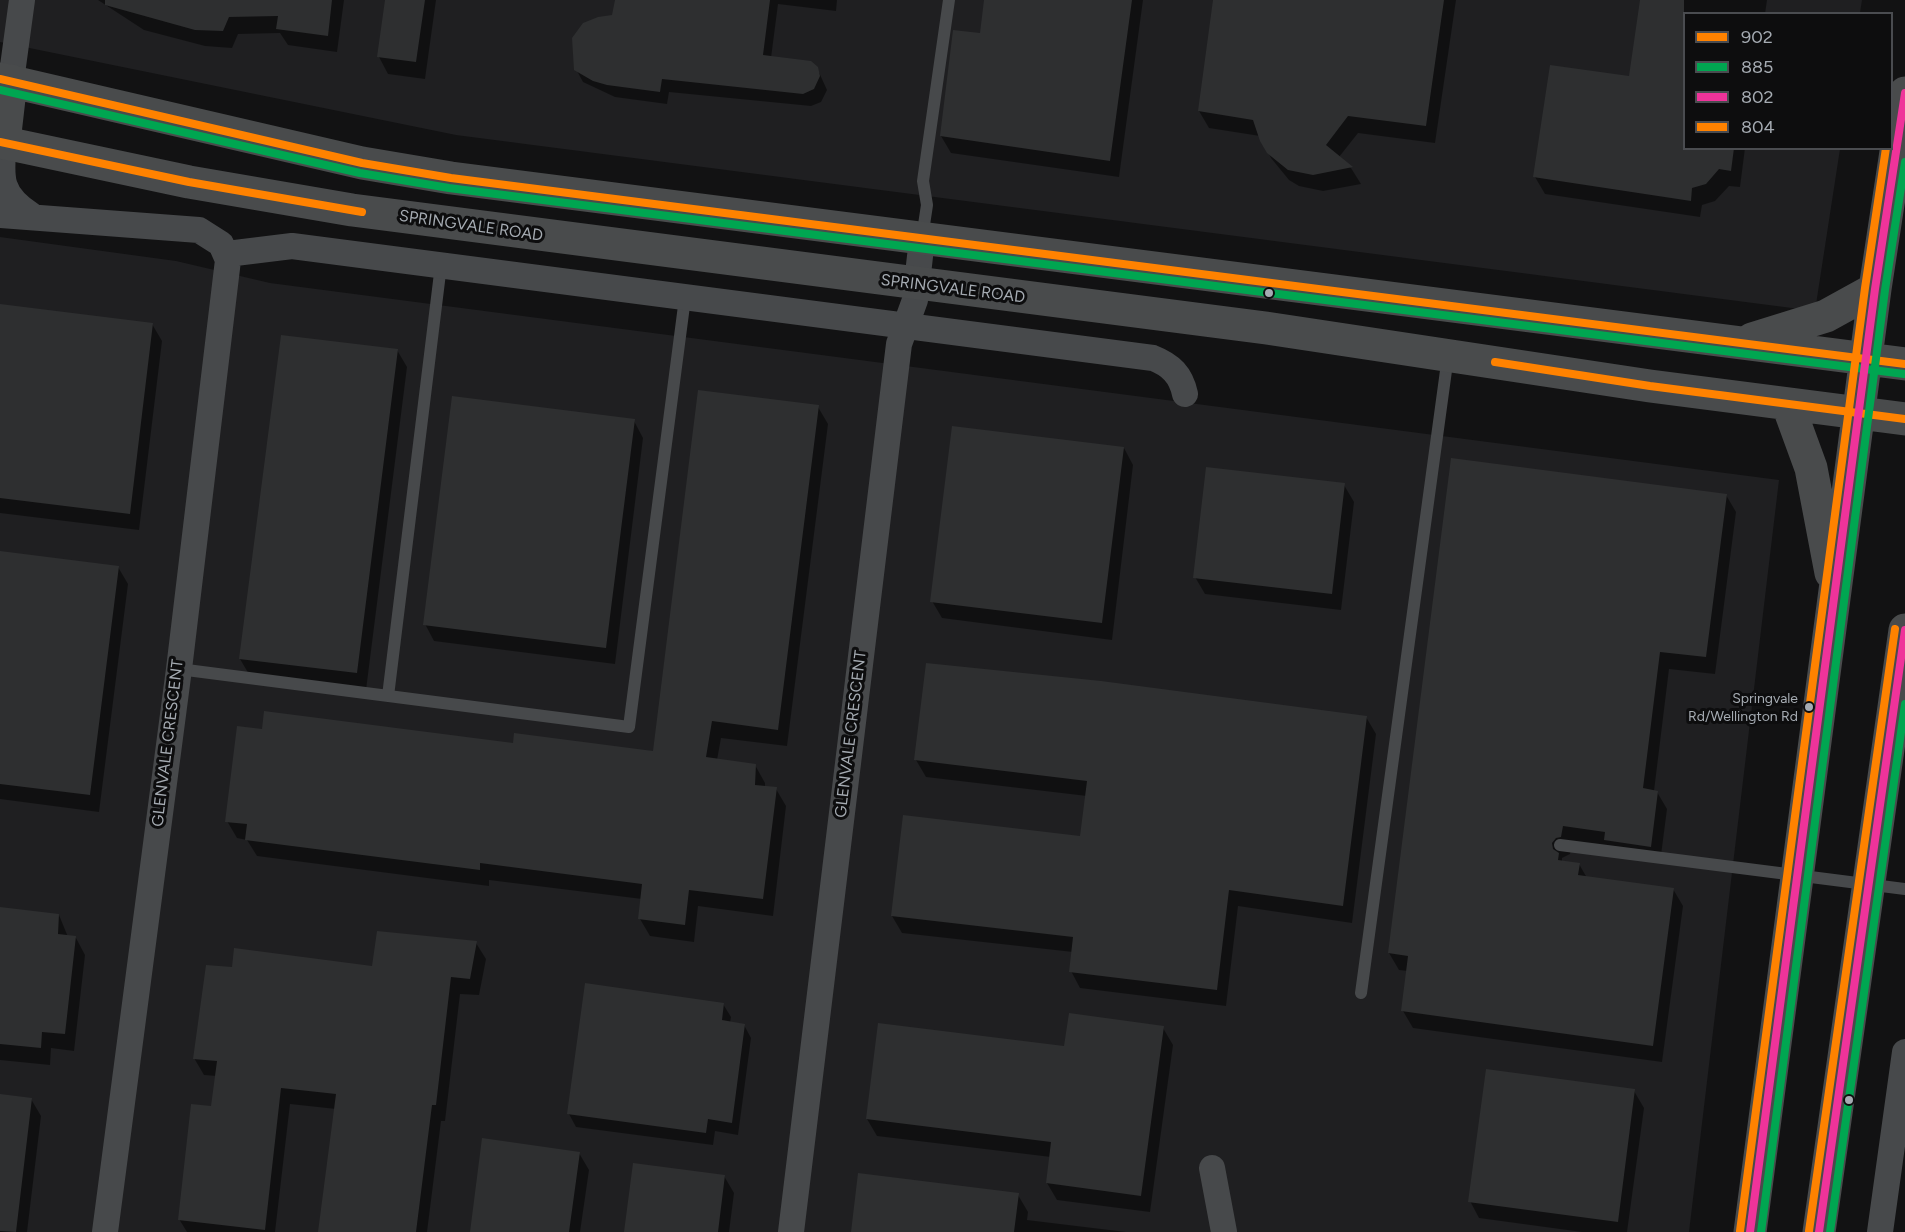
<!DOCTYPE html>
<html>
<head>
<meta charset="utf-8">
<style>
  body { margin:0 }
  #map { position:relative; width:1905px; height:1232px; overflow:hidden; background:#121213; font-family:Figtree,sans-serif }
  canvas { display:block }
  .legend { position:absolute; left:1683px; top:12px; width:210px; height:138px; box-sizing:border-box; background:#0d0d0e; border:2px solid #4a4c50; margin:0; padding:8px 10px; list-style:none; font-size:18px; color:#a5abb2 }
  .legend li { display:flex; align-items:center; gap:12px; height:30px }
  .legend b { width:30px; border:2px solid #4a4c50 }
</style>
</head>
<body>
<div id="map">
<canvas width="1905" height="1232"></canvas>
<ul class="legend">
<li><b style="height:8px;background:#ff8200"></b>902</li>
<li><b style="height:8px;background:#00a651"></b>885</li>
<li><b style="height:8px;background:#ef339a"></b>802</li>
<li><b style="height:8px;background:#ff8200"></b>804</li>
</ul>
</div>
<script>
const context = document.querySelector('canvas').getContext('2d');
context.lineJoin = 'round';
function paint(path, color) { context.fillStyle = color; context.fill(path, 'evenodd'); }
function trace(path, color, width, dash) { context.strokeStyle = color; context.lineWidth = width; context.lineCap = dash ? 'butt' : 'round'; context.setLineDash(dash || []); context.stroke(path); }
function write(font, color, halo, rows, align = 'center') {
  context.font = font + ' Figtree,sans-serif'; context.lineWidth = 6; context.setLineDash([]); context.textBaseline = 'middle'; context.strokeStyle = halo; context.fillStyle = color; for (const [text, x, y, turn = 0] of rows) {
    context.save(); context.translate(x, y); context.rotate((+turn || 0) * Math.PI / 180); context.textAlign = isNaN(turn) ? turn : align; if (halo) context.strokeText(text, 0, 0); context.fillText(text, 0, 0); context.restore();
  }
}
paint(new Path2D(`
  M0,0H1862L1860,13L1684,14V148L1840,149L1815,311L456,135L0,42Z
  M0,237L176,261L270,283L1779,480L1689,1232H0Z`), '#1f1f21');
paint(new Path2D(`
  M98,0H344L337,52L288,45L280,33L238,34L232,48L205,46L144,30Z
  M386,0H436L425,79L388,74L379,57Z
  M616,0H837L836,11L778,4L771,58L817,68L827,90L821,102L811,106L669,92L667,104L615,97L583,82L576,69L614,16Z
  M986,0H1143L1119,177L951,153L941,136L981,35Z
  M1215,0H1456L1435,143L1358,133L1339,157L1351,168L1361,184L1323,191L1299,186L1289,180L1271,158L1260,136L1209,128L1199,111Z
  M1641,0H1767L1765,14H1684V148H1745L1740,187L1729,186L1715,201L1702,205L1700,217L1545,194L1535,177L1630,78Z
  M0,305L152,324L162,341L139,530L0,513Z
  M282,337L397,350L407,367L366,690L250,676L240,659Z
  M818,407L828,424L787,746L721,738L717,760L755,765L765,783V788L776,789L786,806L773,916L698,906L694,942L650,936L640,919L642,899L489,880V886L257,856L247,840L237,838L227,821L264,730L654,753Z
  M634,421L643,438L615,664L434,641L425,624Z
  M1124,448L1133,465L1112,640L942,618L932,601Z
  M1344,485L1354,502L1341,610L1205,594L1195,577Z
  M1726,495L1736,512L1715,674L1669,669L1654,791L1657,792L1667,809L1660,863L1572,843L1570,854L1562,858V862L1579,864L1587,878L1673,889L1683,906L1662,1062L1413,1028L1403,1011L1408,971L1399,970L1389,953Z
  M0,552L118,567L128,584L99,812L0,799Z
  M1366,717L1376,734L1352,923L1238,906L1226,1006L1080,988L1071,971L1073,952L902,933L892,916L1081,838L1087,796L926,777L916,760Z
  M0,909L59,915L68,937L76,938L85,955L74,1051L51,1048L50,1065L0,1060Z
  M476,943L486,959L479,995L460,994L445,1121H441L427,1232H320L336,1109L290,1104L275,1232H187L179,1219L213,1108L217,1076L204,1075L194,1058L233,969L373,968Z
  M723,1004L731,1017L730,1023L744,1025L751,1038L738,1135L715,1131L713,1145L576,1127L569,1114Z
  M1163,1028L1173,1045L1150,1212L1057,1200L1047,1183L1051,1157L877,1136L867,1119L1066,1048Z
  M1634,1091L1644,1108L1627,1232H1582L1479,1218L1470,1201Z
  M0,1095L31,1099L41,1116L27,1232H0Z
  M579,1153L589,1170L580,1232H471Z
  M724,1176L734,1193L729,1232H625Z
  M1018,1195L1028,1212L1027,1220L1126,1232H852Z`), '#0007');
paint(new Path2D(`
  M105,0H332L328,36L276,29L278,16L229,17L223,31L195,30L105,5Z
  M385,0H425L416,62L377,57Z
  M615,0H770L763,55L811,61L818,67L820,76L814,89L803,94L662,79L660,92L607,85L593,81L574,70L572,38L583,23L598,17L612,15Z
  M984,0H1132L1110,161L940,136L953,30L980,33Z
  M1213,0H1444L1426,126L1348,116L1326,145L1353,167L1313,175L1288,170L1267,153L1260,141L1253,120L1198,111Z
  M1640,0H1684V148H1734L1731,171L1719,169L1706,184L1692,188L1691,201L1533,177L1550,65L1629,76Z
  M0,304L153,323L130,514L0,498Z
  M281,335L398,349L357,673L239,659Z
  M698,390L819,405L778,730L712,721L706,757L756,764L755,785L777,787L763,899L689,890L685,925L638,919L642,884L480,863V870L245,840L247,824L225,822L237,726L262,729L264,711L513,743L514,733L653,751Z
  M452,396L635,419L606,648L423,625Z
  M952,426L1124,447L1102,623L930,602Z
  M1451,458L1727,494L1706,657L1660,652L1643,788L1658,791L1651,847L1604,840L1605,832L1563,826L1561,837L1556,838L1552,843L1553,849L1559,853L1558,860L1580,863L1578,875L1674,888L1653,1046L1401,1011L1408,956L1388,953Z
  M1206,467L1345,483L1332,594L1193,578Z
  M0,551L119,566L90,795L0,784Z
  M926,663L1101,681L1367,716L1343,906L1229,890L1217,990L1069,972L1073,937L891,916L903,815L1080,836L1087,781L914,760Z
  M0,907L59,914L58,934L76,936L65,1034L42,1032L41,1048L0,1044Z
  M377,931L477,941L470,979L451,977L436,1105H432L416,1232H318L336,1094L281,1088L265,1230L178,1220L191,1104L211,1106L217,1061L193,1059L206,965L232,967L234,948L372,966Z
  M585,983L724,1003L722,1020L745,1024L732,1123L708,1119L706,1133L567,1114Z
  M1069,1013L1164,1026L1141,1196L1046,1183L1051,1142L866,1119L878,1023L1064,1046Z
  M1486,1069L1635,1089L1618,1222L1468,1202Z
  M0,1094L32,1098L16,1232L0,1231Z
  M482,1138L580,1152L569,1232H470Z
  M633,1163L725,1175L718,1232H624Z
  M858,1173L1019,1193L1014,1232H851Z`), '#2e2f30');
trace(new Path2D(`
  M922,238L927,205L923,181L949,0
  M179,669L629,727L685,298
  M388,696L441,265
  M1560,845L1905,889
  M1361,993L1448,356`), '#47494b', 12);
trace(new Path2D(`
  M11,81L22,0
  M4,142C0,179 0,195 31,215
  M0,215L199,230L221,244L228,260L179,669L105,1232
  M227,254L292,246L1153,358C1171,365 1181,375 1185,394
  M1212,1168L1224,1232
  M791,1232L899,344L915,300L922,239
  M1880,1232L1905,1052`), '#47494b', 26);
trace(new Path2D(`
  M0,79L362,163L451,178L1905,364
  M0,142L189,182L352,210L1266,328L1650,386L1905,419
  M4,142L11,81
  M1752,339L1826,316L1875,289
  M1788,405L1811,468L1831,573
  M1750,1232L1875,289L1905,93
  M1819,1232L1905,630`), '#494b4c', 33);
trace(new Path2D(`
  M0,79L362,163L451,178L1905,364
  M0,142L189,182L362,212
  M1495,362L1650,386L1905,419`), '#ff8200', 8);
trace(new Path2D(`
  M0,90L360,173L449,188L1904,374
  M1761,1232L1885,290L1905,162
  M1830,1232L1905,704`), '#00a651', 8);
trace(new Path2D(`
  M1750,1232L1875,289L1905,93
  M1819,1232L1905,630`), '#ef339a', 8);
trace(new Path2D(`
  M1740,1231L1865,288L1886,148
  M1809,1231L1895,629`), '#ff8200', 8);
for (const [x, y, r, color] of [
  [1269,293,5,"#a5abb2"],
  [1809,707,5,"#a5abb2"],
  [1849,1100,5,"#a5abb2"]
]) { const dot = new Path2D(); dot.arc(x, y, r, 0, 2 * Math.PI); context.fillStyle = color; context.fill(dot); trace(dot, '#0d0d0e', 2); }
write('14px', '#a5abb2', '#0d0d0e', [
  ["Springvale",1798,699],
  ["Rd/Wellington Rd",1798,717]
], 'right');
write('16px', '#a5abb2', '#0d0d0e', [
  ["SPRINGVALE ROAD",471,226,8],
  ["SPRINGVALE ROAD",953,289,7],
  ["GLENVALE CRESCENT",851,734,-83],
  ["GLENVALE CRESCENT",168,743,-83]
]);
</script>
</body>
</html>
